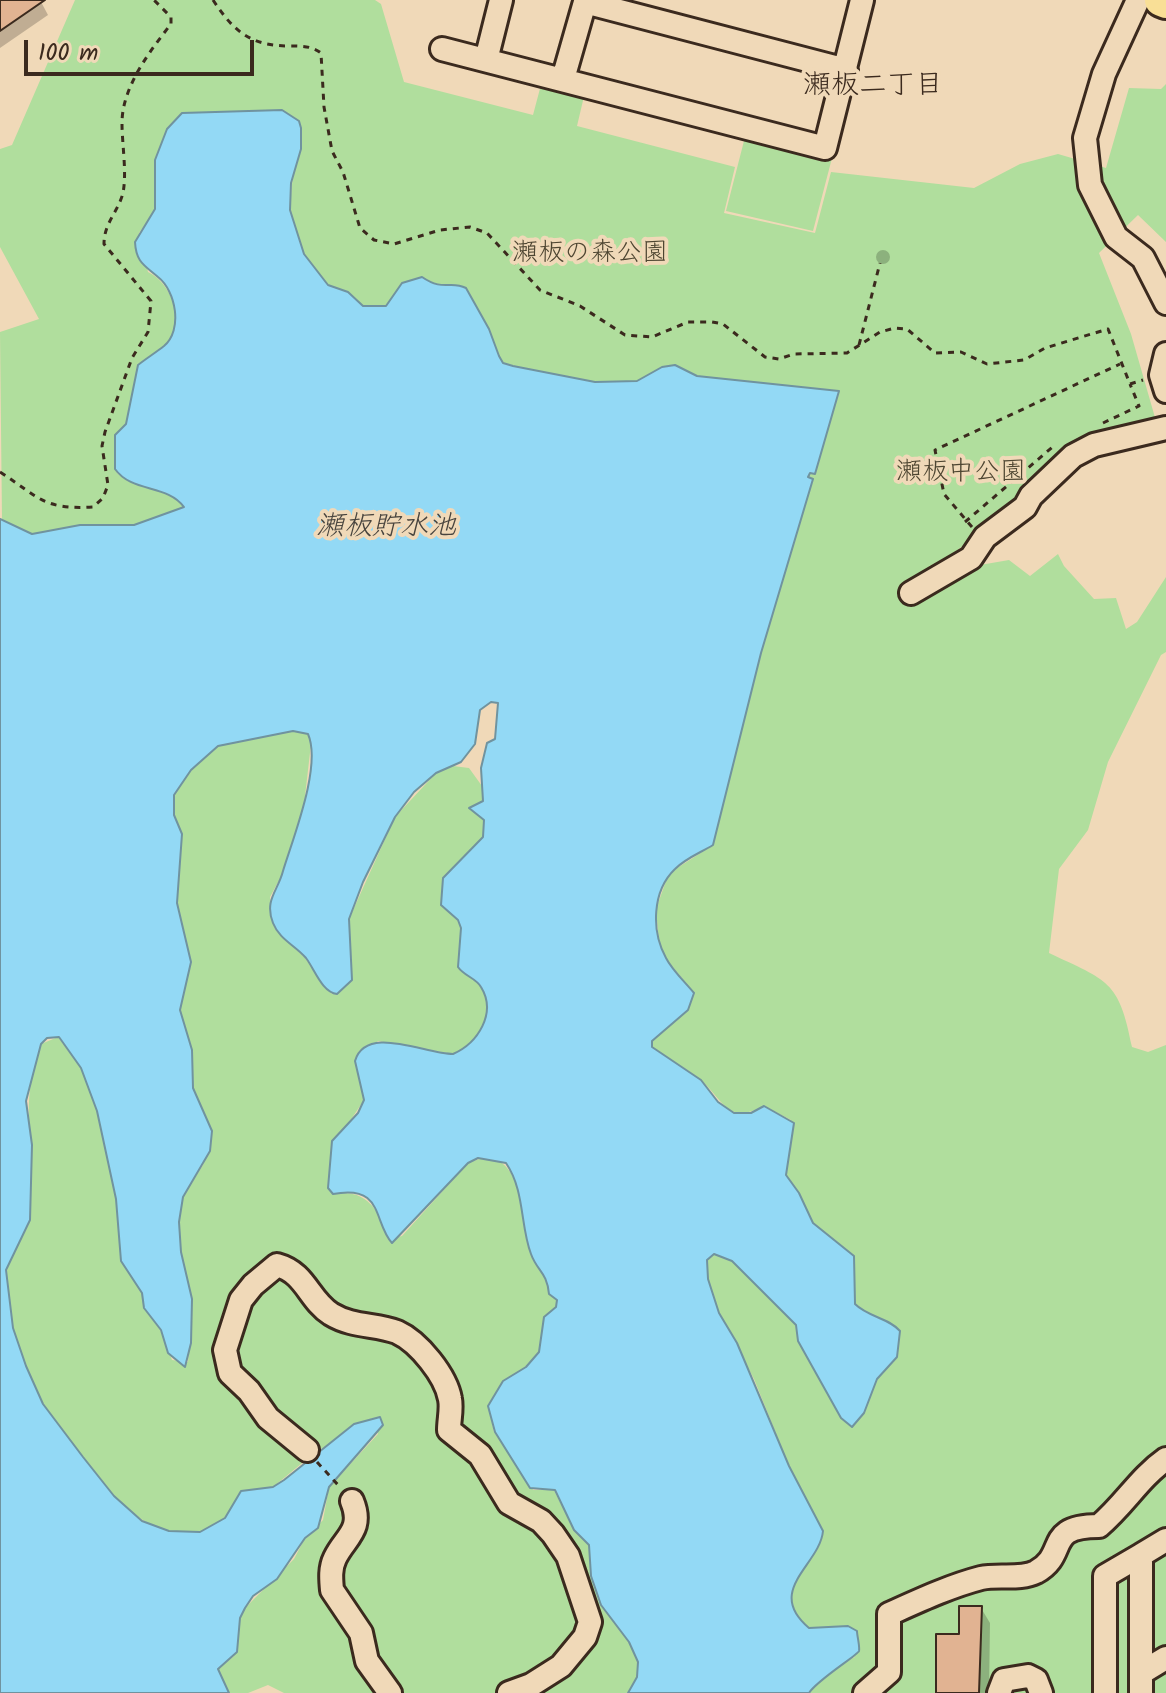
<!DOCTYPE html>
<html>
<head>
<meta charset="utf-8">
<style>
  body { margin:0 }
  #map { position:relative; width:1166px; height:1693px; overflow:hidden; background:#f0d9b8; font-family:Kalam,sans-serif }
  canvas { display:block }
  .scale { position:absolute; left:24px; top:40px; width:230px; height:36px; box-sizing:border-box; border:4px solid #3b2a1e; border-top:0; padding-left:10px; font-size:24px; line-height:28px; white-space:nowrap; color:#3b2a1e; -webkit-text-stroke:6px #f0d9b8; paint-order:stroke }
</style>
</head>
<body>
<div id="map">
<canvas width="1166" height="1693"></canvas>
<div class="scale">100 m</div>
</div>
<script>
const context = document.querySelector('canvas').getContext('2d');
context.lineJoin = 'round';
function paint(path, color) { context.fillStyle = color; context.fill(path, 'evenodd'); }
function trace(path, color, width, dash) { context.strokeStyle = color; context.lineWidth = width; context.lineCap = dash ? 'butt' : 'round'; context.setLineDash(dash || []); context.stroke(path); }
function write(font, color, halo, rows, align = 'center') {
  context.font = font + ' Kalam,"Klee One",sans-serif'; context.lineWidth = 8; context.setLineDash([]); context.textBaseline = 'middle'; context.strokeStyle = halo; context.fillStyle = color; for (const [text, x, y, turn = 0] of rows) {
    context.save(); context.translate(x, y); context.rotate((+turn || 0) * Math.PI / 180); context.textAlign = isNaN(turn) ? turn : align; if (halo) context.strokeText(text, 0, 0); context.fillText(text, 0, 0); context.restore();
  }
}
paint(new Path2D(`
  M75,0H375L381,4L404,82L533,115L542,81L585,92L577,126L735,167L724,213L815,233L831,172L974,188L1020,164L1058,154L1106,168L1129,88L1161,89L1166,84V242L1138,215L1099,253L1131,334L1156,421L1097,437L928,574L1009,560L1030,576L1058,554L1064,566L1094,599L1116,598L1126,629L1137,622L1166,577V652L1161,655L1108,762L1088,830L1059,869L1049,953C1108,981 1119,980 1132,1047L1148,1052L1166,1045V1693H809L836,1666L855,1657L826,1628H809C765,1590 820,1565 823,1531L789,1466L754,1379L719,1313L708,1279L707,1260L714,1254L732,1261L796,1325L798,1341L841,1417L864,1413L877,1379L897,1358L900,1331C889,1318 868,1317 855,1304L854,1256L813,1223L786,1175L791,1120L764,1106C727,1125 724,1101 701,1080C687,1068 667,1059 652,1048V1041L688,1010L682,978L666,960L659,942L656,909L667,878L674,870L713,845L761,653L813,480L808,478L809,473L814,474L823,389L697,376L675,365L662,367L637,381L595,382L513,366L503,363L499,356L489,329L466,288C450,280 444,292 422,277L399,289L387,306H363C356,303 354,299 349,294C342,288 333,288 326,283C286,252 284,192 301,149L173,126C150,150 161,172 158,199C156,212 146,223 139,233L148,272C172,283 189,327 163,347C155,353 147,358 138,365L126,424L114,440L117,473C137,491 168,486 185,507L134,525H80L32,534L2,521L0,332L39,319L0,247V149L12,145Z
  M745,137L832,158L813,231L726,211Z
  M293,731L308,734L311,744L304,805L282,875L270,897L275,929L305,958L332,994L352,971L349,919L395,817L436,773L453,766L469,768L482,786L483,801L470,809L484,820L483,838L455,865L441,904C446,911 455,914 458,921C467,936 457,954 464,971C468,978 477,980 482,988C497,1014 478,1043 453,1054L378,1041L355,1061L364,1100L350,1121L333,1194C367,1188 380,1211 388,1239L402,1236L468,1163C522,1138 522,1216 530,1250C533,1268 547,1270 549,1294L557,1299L556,1307L544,1317L539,1352L526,1367L503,1381L488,1405L494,1432L533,1490H554L574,1530L589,1545L591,1576L601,1605L629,1642L639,1662L637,1677L628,1693H284L268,1685L248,1693H229L218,1669L234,1656L240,1618L245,1608L294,1559L305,1538L323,1520L329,1487L378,1434L373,1418L347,1429L334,1443L318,1450L273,1487L241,1492C233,1506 228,1520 211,1528C146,1563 74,1450 44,1405C27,1378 14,1340 9,1309C6,1288 4,1268 13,1249C18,1240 26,1233 29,1223C33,1211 29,1195 30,1181C32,1126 21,1100 41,1044L58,1037L81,1068L97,1111L116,1199L121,1261L142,1293L144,1308L157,1322L172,1360L188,1362L192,1299L181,1252L179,1222L183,1197L203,1165L212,1131L193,1088L191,1045L180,1010L191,962L177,903L182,835L174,815V795L191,770L218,746Z`), '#b0de9d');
const water = new Path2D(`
  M282,110L299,121L301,128V149L291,183L290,210L304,254L328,285L348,292L363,306H386L402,283L422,277C444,292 450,280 466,288L489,329L499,356L503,363L513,366L595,382L637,381L662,367L675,365L697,376L839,391L815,474L810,473L808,477L813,479L761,653L713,845C700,853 686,858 675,869C652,891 651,931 666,958C672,970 685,982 694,993L688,1010L652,1041V1047L701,1080L718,1102L734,1113H751L764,1106L794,1123L786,1175L799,1193L813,1223L854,1256L855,1304C868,1317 889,1318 900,1331L897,1357L877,1379L864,1413L852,1427L841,1418L798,1341L796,1325L732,1261L714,1254L707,1260L708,1279L719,1313L737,1343L789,1466L823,1531C820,1565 764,1590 809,1628L848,1626L857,1631C857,1636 860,1646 859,1651C858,1655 817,1680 809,1693H628L637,1677L638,1662L629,1642L601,1605L591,1576L589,1545L574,1530L555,1490L530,1488L495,1432L488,1406L503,1381L526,1367L539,1352L544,1317L556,1307L557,1300L549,1294C547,1272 537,1271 531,1254C520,1225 525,1191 506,1163L478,1158L468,1163L392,1243C373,1222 384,1184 333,1194L328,1188L332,1141L358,1113L364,1100L355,1061C366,1024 425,1054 453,1054C478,1043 497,1013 481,987C476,978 464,976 458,967L461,928L458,920L441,905L443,878L483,837L484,820L469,808L483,801L481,768L487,743L495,739L498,703L491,702L480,710L475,744L461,762L436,773L414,792L395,817L363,882L349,919L352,980L337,994C322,992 315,970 306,958C296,946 279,939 273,923C264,900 278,891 283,871C293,838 322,766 308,734L293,731L218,746L191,770L174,795V815L182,834L177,903L191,962L180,1010L192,1050L193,1088L212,1131L210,1151L183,1197L179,1222L181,1252L192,1299L191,1343L185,1367L168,1353L161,1330L144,1308L142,1293L121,1261L116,1199L97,1111L81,1068L59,1037L47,1038L41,1044L26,1101L32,1145L30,1220L6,1270L13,1328L26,1366L43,1404L83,1457L114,1496L142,1521L169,1531L200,1532L225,1518L241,1491L273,1487L284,1480L354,1424L380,1417L383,1425L329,1487L318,1528L305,1538L277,1579L253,1596L245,1608L240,1618L237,1652L218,1669L229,1693H0V519L32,534L80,525H134L184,507C167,484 132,493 115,469V435L126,424L138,365C147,358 155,353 164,346C183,330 176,291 158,277C144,265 136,262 135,242L155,209V160L167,129L182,113Z`);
paint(water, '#93d9f5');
trace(water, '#70939f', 2);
paint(new Path2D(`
  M0,0H40L48,15L0,48Z
  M876 257a7 7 0 1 1 14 0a7 7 0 1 1-14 0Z
  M981,1608L990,1623L989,1693H938L961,1636Z`), '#0003');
const building = new Path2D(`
  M0,0H45L0,31Z
  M959,1606H982L979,1693H936V1634H959Z`);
paint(building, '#e1b392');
trace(building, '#3b2a1e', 2);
const minor = new Path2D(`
  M1138,0L1104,74L1085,138L1090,185L1116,237L1143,258L1166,303
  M442,49L825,148L862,0
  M486,60L501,0
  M563,79L585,2L846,70
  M1166,354L1161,375L1166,391
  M911,593L971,558L985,537L1025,507L1031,496L1073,456L1094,445L1166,428
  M307,1450L268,1418L249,1391L230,1373L225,1350L241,1300L253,1285L277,1265C306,1273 308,1299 331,1314C352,1327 376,1324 397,1332C419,1342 446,1376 450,1399C452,1409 449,1420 449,1430L480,1455L509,1503L541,1521L553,1534L568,1556L590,1622L585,1637L561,1666L531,1685L509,1693
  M352,1501C364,1530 345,1537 335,1558C330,1568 331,1579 332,1590L361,1633L367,1661L390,1693
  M1141,1673L1166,1658
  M865,1693L889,1672V1614C918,1601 950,1586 981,1578C998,1574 1020,1580 1036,1572C1069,1554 1043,1526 1099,1526C1125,1504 1139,1478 1166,1459
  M999,1693L1004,1680L1028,1676L1036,1680L1041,1693
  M1105,1693V1576L1141,1555
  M1141,1693V1555L1166,1540`);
const highway = new Path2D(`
  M1161,0L1166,2`);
trace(minor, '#3b2a1e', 28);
trace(highway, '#3b2a1e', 38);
trace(new Path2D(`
  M213,0C234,32 251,46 290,46C302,46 312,46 321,53L324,107L332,151L343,172L360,228L374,240L394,244L440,230L470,227L487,233L540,290L580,306L625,335L652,337L688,322H712L723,324L765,357L779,359L794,354L847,353L880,332L895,328L907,329L935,353L961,352L987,364L1024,360L1045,348L1108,329L1130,384L1143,380
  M859,345L880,263
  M1103,423L1139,406L1130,384
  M0,472C39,497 43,510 93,507L103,498L108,485L102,446L105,432L132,358L148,332L151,301L104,244C104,223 118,212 123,193C127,172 122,145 122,123C122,87 150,51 171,24V17L154,0
  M965,522L1056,444
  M972,527L944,494L935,450L1120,364
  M317,1462L339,1486`), '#3b2a1e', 3, [6, 6]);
trace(minor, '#f0d9b8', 22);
trace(highway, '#f9df96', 32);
write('26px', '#4d4531', '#f0d9b8', [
  ["瀬板の森公園",590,256],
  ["瀬板中公園",961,475]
]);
write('28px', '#3b2a1e', '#f0d9b8', [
  ["瀬板二丁目",873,88]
]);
write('italic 28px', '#48443e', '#f0d9b8', [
  ["瀬板貯水池",386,529]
]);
</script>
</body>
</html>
